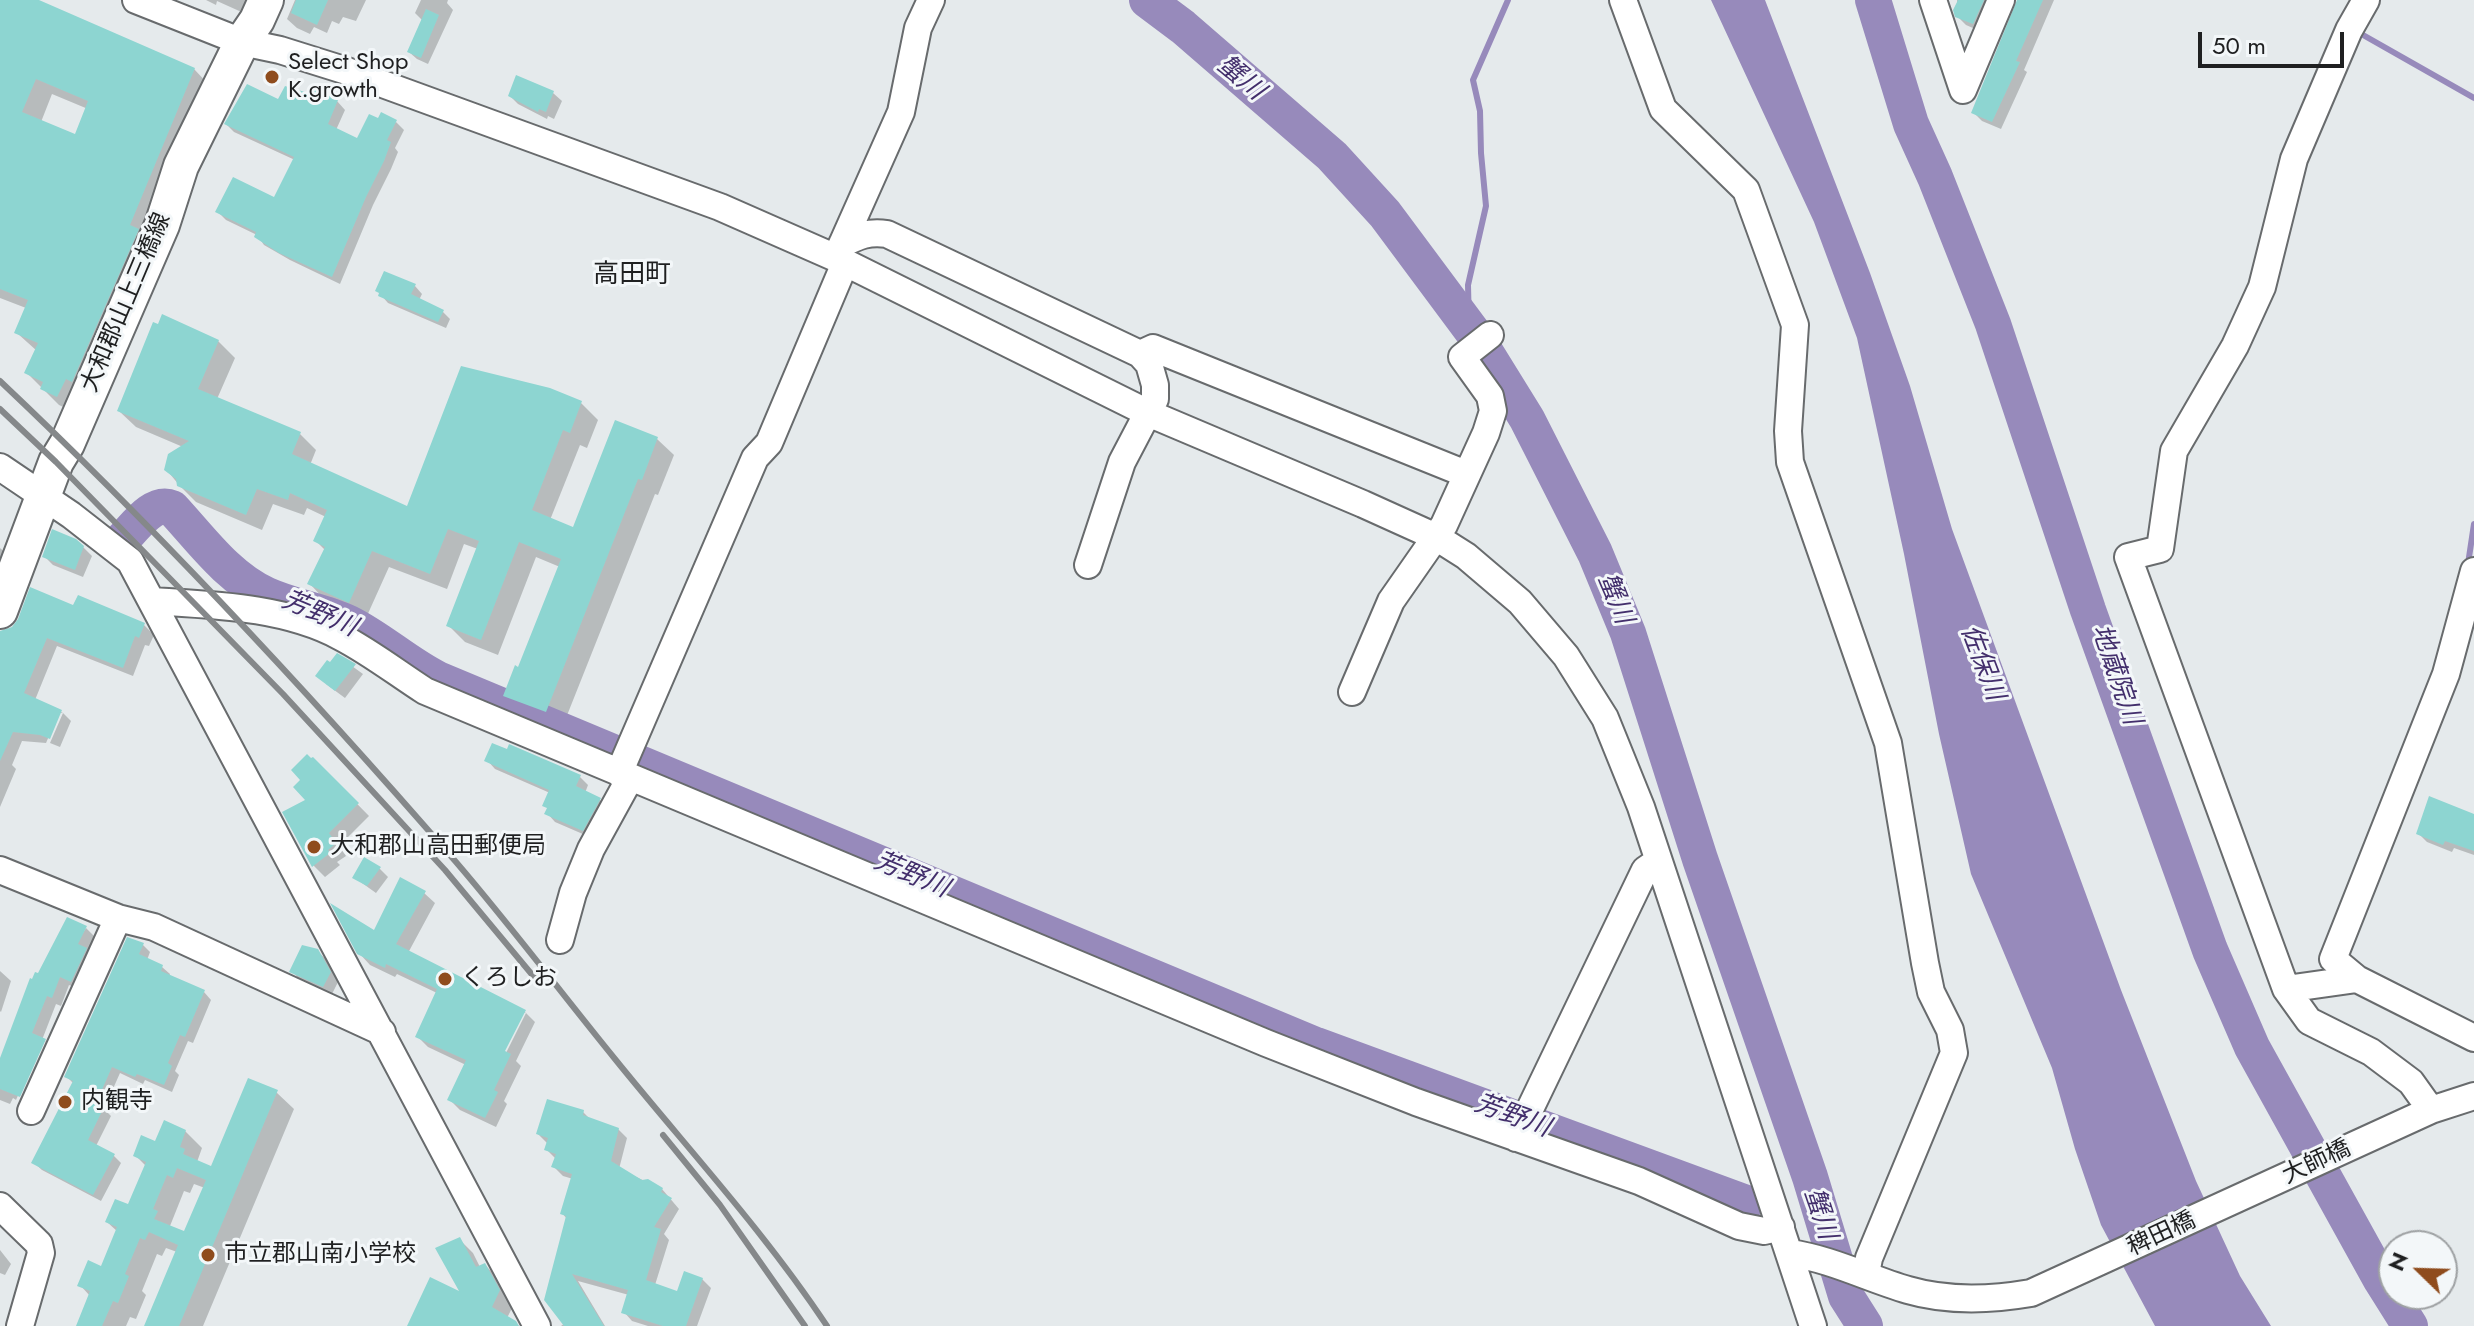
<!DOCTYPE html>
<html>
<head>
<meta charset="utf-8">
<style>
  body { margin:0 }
  #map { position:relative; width:2474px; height:1326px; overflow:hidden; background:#e5eaec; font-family:Jost,sans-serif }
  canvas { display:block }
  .north { position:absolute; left:2378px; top:1230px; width:80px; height:80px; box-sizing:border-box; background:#f3f7f9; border:2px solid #9ea1a3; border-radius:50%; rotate:293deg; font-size:22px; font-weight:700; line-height:32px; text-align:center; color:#1f2021 }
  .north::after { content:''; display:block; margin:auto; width:28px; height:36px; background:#8f4c1d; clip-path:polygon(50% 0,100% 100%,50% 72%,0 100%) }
  .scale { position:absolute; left:2198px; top:32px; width:146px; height:36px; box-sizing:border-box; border:4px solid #1f2021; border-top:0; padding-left:10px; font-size:24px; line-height:28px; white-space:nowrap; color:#1f2021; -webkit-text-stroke:6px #f3f7f9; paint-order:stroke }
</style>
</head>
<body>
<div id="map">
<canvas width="2474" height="1326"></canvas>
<div class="north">N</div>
<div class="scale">50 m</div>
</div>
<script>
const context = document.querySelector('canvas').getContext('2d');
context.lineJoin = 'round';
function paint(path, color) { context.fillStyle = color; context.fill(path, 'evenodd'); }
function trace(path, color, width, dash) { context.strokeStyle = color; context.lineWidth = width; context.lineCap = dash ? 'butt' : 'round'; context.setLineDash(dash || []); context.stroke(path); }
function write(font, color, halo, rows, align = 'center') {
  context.font = font + ' Jost,"Noto Sans JP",sans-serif'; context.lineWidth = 6; context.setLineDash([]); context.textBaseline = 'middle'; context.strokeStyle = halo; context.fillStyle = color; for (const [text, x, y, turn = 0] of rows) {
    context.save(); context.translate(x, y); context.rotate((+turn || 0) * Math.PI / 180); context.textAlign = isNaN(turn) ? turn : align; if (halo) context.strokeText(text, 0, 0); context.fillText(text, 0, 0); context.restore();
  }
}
paint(new Path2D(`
  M1711,0H1765L1870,273L1910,386L1952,529L2121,990L2196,1181L2240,1276L2271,1326H2155L2101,1225L2075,1149L2052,1068L1971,874L1939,734L1904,554L1857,338L1814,222Z`), '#978abb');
paint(new Path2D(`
  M0,0H34L194,69L210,86L74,412L59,405L26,372L37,351L17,333L26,308L0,298ZM52,94L88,109L76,137L41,122Z
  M206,0H259L257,19L217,1L216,5Z
  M295,0H366L356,21L343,17L339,24L332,21L327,33L314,27L310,34L297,28L287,19Z
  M421,0H448L447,3L453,10L428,64L417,59L409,52L423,21L415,13Z
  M1957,0H1997L1982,32L1966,25L1957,16Z
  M2018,0H2054L2024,70L2027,72L2001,129L1982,121L1974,113Z
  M553,93L562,101L554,119L548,116L547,119L518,104L510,96Z
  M337,101L345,110L336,130L358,141L396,122L404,130L395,148L398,152L391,169L373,205L340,284L290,260L264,245L257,235L226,220L218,212L275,200L295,160L234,132L226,124L279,102Z
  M415,286L422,294L419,300L443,312L450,319L446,328L388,303L381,295Z
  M218,341L235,358L217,399L300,434L316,450L310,465L408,508L581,403L598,420L587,448L580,445L550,520L574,529L657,439L674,455L658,495L655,494L562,728L521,712L505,695L520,669L560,567L536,557L498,655L465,642L448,625L478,549L464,544L447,589L389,567L366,618L326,601L310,584L325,550L316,541L326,517L307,508L304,515L273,504L262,530L196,502L179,485L166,469L183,447L136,427L119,411Z
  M83,547L92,556L83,577L53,565L44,556Z
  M0,548L11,558L0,589Z
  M74,608L144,625L154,635L149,646L145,645L133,676L57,646L35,700L63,713H59L46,743L22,741L12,765L16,769L0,807V632Z
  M338,656L363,674L345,698L326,684L330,665Z
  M63,713L71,721L60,747L50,743Z
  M313,759L369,816L339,846L346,856L337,862L340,865L325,877L314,866L284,813L309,800Z
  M487,760L580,777L588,785L585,793L600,800L608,808L592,838L555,822L547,813L550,793L495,769Z
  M2474,816V855L2454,848L2452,852L2427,842L2418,833Z
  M364,860L380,869L388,877L376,893L355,878Z
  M424,893L435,903L408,953L526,1013H522L499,1059L502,1061L526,1013L535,1022L516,1061L521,1066L504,1101L507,1104L496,1127L460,1110L450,1100L466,1065L428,1047L417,1036L437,993L397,974L395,977L370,965L359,953L375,933Z
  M86,928L95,937L88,952L95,959L81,990L69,985L61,1006L56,1004L42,1040L46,1042H42L16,1100L13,1098L10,1104L0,1100V1061Z
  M142,944L150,952L147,960L162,967L170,974L169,977L204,992L211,1000L193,1043L188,1041L175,1071L179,1075L172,1092L145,1080L143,1084L120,1073L104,1109L111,1116L96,1146L113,1155L121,1163L101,1201L42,1170L34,1163L74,1084L66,1076Z
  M317,951L327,960L338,982L332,994L300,980L292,971Z
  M0,971L11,981L1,1012L0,1011Z
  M47,1042L54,1050L29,1105L20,1101Z
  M276,1092L294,1109L203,1326H146L177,1252L166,1248L162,1256L157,1254L142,1291L146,1295L136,1319L130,1317L126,1326H78L90,1296L80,1285L102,1269L118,1232L107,1222L129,1207L146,1166L135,1155L185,1131L202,1148L197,1162L212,1169ZM194,1184L205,1188L185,1234L170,1226L184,1191L190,1193Z
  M583,1112L591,1120L618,1129L627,1138L619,1169L662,1189L679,1209L664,1234L669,1240L655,1285L678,1293L702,1279L711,1288L697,1326H648L632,1321L624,1312L629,1295L578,1281L605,1326H561L565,1323L567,1219L562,1213L573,1179L563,1176L554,1167L556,1159L547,1150V1143L538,1134Z
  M459,1239L473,1253L480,1267L485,1265L499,1279L513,1306L507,1318L518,1326H409L464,1295Z
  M0,1250L11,1264L5,1275L0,1273Z`), '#0003');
trace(new Path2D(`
  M2356,31L2474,98
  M1469,326L1468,285L1486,206L1481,153L1480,111L1473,80L1508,0
  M2468,564L2474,524`), '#978abb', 6);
trace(new Path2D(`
  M1147,0L1183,27L1332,156L1385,214L1475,335L1527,419L1595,553L1628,633L1700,859L1810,1177L1846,1296L1865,1326
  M1873,0L1911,124L1935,177L1993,324L2088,610L2210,950L2252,1047L2381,1280L2410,1326
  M122,540C135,527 153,500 172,508C200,538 228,578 267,595C294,607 323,611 349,623C381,639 406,663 438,679L1316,1045L1746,1203`), '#978abb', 36);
paint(new Path2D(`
  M0,0H39L195,68L130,225L139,229L72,382L66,379L57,397L40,389L43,382L24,373L38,343L14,333L28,300L0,289ZM36,79L88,101L75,134L22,112Z
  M296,0H328L317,25L291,13Z
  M1958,0H1984L1973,24L1955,17L1953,10Z
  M2017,0H2043L2016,61L2020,62L1992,122L1971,113Z
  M426,9L439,15L421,58L407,52Z
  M516,75L554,91L546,112L539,109L538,112L508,96Z
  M247,84L278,99L285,86L308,93L311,86L338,100L328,124L357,138L369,114L378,118L381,112L397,120L387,140L391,142L384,161L366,197L332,277L279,253L254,237L256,232L215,212L233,177L274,197L294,157L224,124Z
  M384,271L416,284L411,294L444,310L438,322L378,296L379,293L375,291Z
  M162,314L219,340L198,389L301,432L292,454L407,506L461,366L550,388L582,401L570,433L563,430L532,510L573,527L615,420L658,437L642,480L638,479L546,712L503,696L515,665L518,667L561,559L519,542L481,640L446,626L479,541L448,529L430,574L372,551L349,603L307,584L325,547L313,541L327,510L290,493L288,500L257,489L246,515L177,486L176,479L164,470L168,454L189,441L117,411L153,322L158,324Z
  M52,529L76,539L84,546L75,570L42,557Z
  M30,587L73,605L78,595L145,623L139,638L135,636L123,668L47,638L24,693L62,710L50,739L40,735L13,732L0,761V631L12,627L18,619Z
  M337,653L356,664L335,691L315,676L327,660L330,662Z
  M492,743L507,749L509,744L581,775L576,786L601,798L583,831L544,814L547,808L542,806L549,790L484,761Z
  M307,754L311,758L313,757L359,803L329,833L336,843L328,850L330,853L312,867L282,812L305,800L293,787L300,780L291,770Z
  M2429,796L2474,814V851L2445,841L2443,845L2416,834Z
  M364,857L381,867L367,886L352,878Z
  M400,877L426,891L396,944L526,1010L505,1051L511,1054L494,1090L498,1092L485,1118L447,1100L466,1060L415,1037L437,989L386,964L385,968L357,954L330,903L374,930Z
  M67,917L87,926L78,944L87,948L71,982L60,977L52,998L47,996L32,1033L46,1039L20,1097L0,1089V1058L30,978L32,979L35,972L38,973Z
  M127,937L144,943L139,954L163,965L161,971L205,990L185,1037L180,1035L168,1063L172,1066L164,1085L137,1074L135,1077L112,1067L96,1103L104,1107L88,1140L115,1154L93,1195L31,1163L73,1081L64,1077Z
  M302,945L318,949L331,972L323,987L289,972Z
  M248,1078L278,1090L179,1326H144L178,1245L149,1232L145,1240L140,1238L125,1274L129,1276L118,1303L113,1301L102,1326H76L90,1291L77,1286L88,1260L101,1266L117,1227L105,1222L115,1199L128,1204L146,1162L133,1156L141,1135L155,1141L164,1120L186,1130L180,1147L185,1149L183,1154L211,1166ZM177,1168L206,1180L184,1231L154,1219L158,1211L153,1209L167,1175L173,1178Z
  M547,1099L584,1110L583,1115L619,1128L611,1161L642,1180L648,1179L663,1188L661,1192L672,1198L654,1227L661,1229L646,1280L677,1291L684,1271L703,1278L686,1326H663L621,1313L628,1290L572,1274L604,1326H564L544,1300L566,1216L560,1214L572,1174L551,1167L556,1154L544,1150L548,1138L536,1134Z
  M460,1237L476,1267L485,1263L500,1290L492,1307L516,1321L519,1326H407L430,1277L459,1291L435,1248Z`), '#8dd5d1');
const minor = new Path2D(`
  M136,0L242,42L280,50L347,71L720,207L836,258L1148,413L1363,504L1436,537L1466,556L1520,602L1566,656L1605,718L1641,807L1813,1326
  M1623,0L1663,109L1746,190L1795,325L1788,431L1790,462L1888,743L1925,963L1931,992L1950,1030L1954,1053L1869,1258L1866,1274
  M1933,0L1963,90L2001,0
  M2366,0L2349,30L2294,159L2262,287L2235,346L2174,451L2160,549L2128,557L2286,989L2309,1021L2371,1052L2411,1082L2431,1110
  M842,244C858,236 869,231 887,234L1140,354L1149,364L1155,385V399L1122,462L1088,565
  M839,251L901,112L918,28L931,0
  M1140,354L1153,348L1466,474
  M0,467L71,515L130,561L537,1326
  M153,601C215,605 286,607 341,637C370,652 397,673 425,691L1266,1043L1416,1102L1639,1181L1739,1226L1764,1231L1781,1227
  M1352,692L1391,601L1444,525L1486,433L1493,411L1490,396L1462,357L1490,335
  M619,773L755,458L769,443L845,263
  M0,870L118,918L154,927L382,1032
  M560,940L573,893L591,849L630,778
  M2357,979L2333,959L2446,674L2474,571
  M2286,989L2357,979L2474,1038
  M31,1111L118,918
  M1516,1138L1645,870L1658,861
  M0,1206L39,1244L41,1253L20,1326
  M1789,1253C1832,1259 1867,1278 1908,1290C1949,1302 1990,1300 2031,1293L2431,1110L2474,1096`);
const major = new Path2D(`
  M0,611L56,462L67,444L162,225L181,166L242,42L257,20L266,0`);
trace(minor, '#686b6d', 30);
trace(major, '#686b6d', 38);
trace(minor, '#fff', 26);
trace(major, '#fff', 34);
trace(new Path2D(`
  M0,381C161,533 311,695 456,862C511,926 562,994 615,1059C686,1147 764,1231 827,1326
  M0,409L56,462L283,694L445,870L539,983
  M663,1135L720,1205L805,1326`), '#85888a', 6);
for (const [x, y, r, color] of [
  [272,77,8,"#8f4c1d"],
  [314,847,8,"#8f4c1d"],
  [445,979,8,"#8f4c1d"],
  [65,1102,8,"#8f4c1d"],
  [208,1255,8,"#8f4c1d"]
]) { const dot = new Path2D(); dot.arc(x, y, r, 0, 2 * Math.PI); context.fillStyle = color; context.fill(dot); trace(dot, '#f3f7f9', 3); }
write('24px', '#1f2021', '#f3f7f9', [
  ["Select Shop",288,63],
  ["K.growth",288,91],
  ["大和郡山高田郵便局",330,847],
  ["くろしお",461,979],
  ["内観寺",81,1102],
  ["市立郡山南小学校",224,1255]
], 'left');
write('24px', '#1f2021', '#f3f7f9', [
  ["大和郡山上三橋線",127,303,-67],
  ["大師橋",2317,1163,-25],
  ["稗田橋",2162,1235,-25]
]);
write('italic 26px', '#432f6c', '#f3f7f9', [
  ["蟹川",1240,79,40],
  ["蟹川",1614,599,68],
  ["芳野川",319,615,23],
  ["佐保川",1981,663,69],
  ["地蔵院川",2115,675,71],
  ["芳野川",911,876,23],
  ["芳野川",1512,1117,20],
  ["蟹川",1819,1214,72]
]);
write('26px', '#1f2021', '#f3f7f9', [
  ["高田町",632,276]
]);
</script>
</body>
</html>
